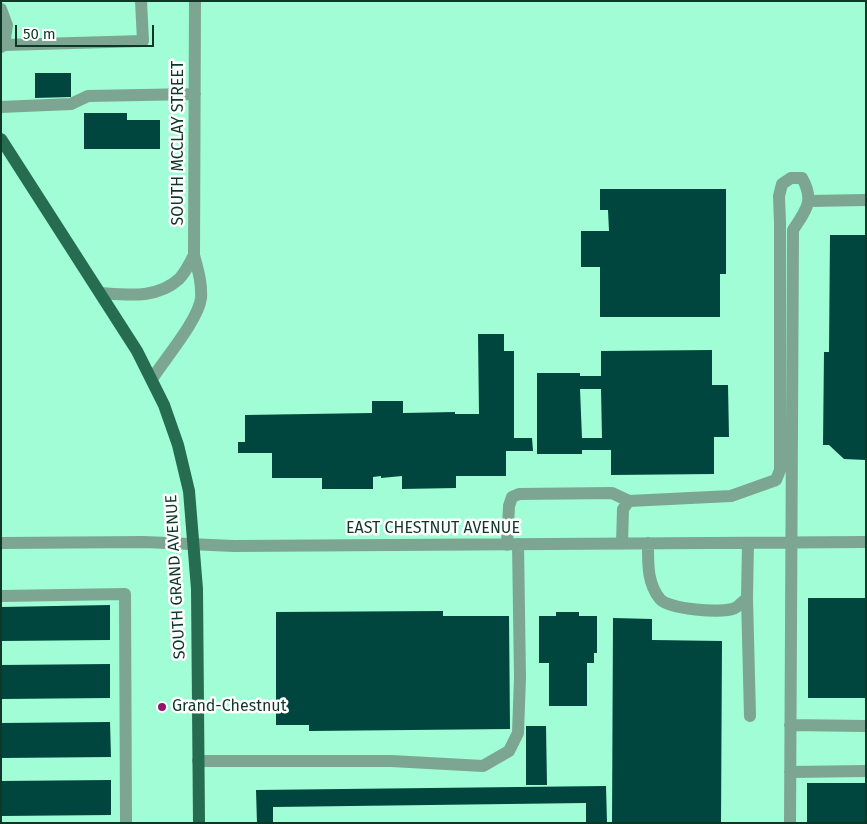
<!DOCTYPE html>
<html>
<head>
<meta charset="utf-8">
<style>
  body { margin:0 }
  #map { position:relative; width:867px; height:824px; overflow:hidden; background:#a1fdd5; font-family:"Fira Sans",sans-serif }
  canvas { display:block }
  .frame { position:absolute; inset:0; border:2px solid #0f3727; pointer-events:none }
  .scale { position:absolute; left:15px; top:25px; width:139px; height:22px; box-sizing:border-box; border:2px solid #0f3727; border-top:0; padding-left:6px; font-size:15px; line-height:18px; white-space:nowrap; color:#0f3727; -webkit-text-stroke:4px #fff; paint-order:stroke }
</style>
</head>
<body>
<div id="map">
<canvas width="867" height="824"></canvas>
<div class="frame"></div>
<div class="scale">50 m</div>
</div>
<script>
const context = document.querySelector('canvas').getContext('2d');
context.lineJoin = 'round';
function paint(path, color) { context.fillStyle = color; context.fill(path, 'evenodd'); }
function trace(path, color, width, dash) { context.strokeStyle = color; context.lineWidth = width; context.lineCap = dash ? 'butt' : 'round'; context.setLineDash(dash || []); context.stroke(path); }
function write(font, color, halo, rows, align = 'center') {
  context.font = font + ' "Fira Sans",sans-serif'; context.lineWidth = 5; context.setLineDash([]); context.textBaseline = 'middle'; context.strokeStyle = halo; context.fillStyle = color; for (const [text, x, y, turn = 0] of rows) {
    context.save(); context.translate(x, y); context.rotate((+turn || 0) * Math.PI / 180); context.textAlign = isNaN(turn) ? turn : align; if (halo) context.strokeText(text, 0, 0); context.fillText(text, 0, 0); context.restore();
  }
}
paint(new Path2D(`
  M35,73H71V97L35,98Z
  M84,113H127V120H160V149H84Z
  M600,189H726V274H720V317H600V267H581V231H609L608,210H600Z
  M830,235H866V460L844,459L829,445H823L824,352H829Z
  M478,334H504V351H514V438H532L533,451H506V476H456V488L402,489V476L381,478V476L373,477V489H322V478H272V453H238V442H245V415L372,413V401H403V413L455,412V414H479Z
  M712,350V385H728L729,437H714V474L611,475V450H582V454H537V373H580V376H601V351ZM580,389H601L602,438H582Z
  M808,598H866V698H808Z
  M110,605V640L1,641V607Z
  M443,611V616H509L510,729L309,731V725H276V612Z
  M556,612H579V616H597V653H594V663H587V706H549V663H539V616H556Z
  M613,618L652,619V640L722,641L721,823H612Z
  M110,664V698L1,699V665Z
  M110,722L111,757L1,758V723Z
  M526,726H546L547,785H526Z
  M111,780V815L1,816V781Z
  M807,783H866V823H807Z
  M606,786L607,823H586V803L273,807V823H257L256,790Z`), '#00453e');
trace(new Path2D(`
  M1,9L7,25L4,45L1,47
  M4,45L143,41L141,1
  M1,107L71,104L88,96L195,94
  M809,201L866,200
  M101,293C128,295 157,299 179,279C185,273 190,263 194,255
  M152,379C164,360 199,319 201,298C202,283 198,270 194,255L195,1
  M1,543L144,542L234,546L866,542
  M648,543C648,563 647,583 660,599C668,609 722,614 735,608C739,606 743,601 747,598L748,543
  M622,544L623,509L629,501L731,496L776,480L780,470V223L779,196L782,184L791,178H802C815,201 806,210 793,230L790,823
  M507,545L509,506L512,497L519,494L612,493L629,501
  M1,596L125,594L126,823
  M747,598L750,716
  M790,725L866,726
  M198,761H391L483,766L509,751L518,733L520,678L518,544
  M790,772L866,771`), '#7ca692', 12);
trace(new Path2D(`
  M1,139L137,351L164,405L178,445L189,491L197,589L199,823`), '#266c51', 12);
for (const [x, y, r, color] of [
  [162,707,5,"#94146d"]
]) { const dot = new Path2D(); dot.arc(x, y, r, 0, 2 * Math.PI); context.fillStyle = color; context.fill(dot); trace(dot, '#fff', 2); }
write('16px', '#0f3727', '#fff', [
  ["SOUTH MCCLAY STREET",179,143,-90],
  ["EAST CHESTNUT AVENUE",433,529],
  ["SOUTH GRAND AVENUE",176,577,-93]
]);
write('16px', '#0f3727', '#fff', [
  ["Grand-Chestnut",172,707]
], 'left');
</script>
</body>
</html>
